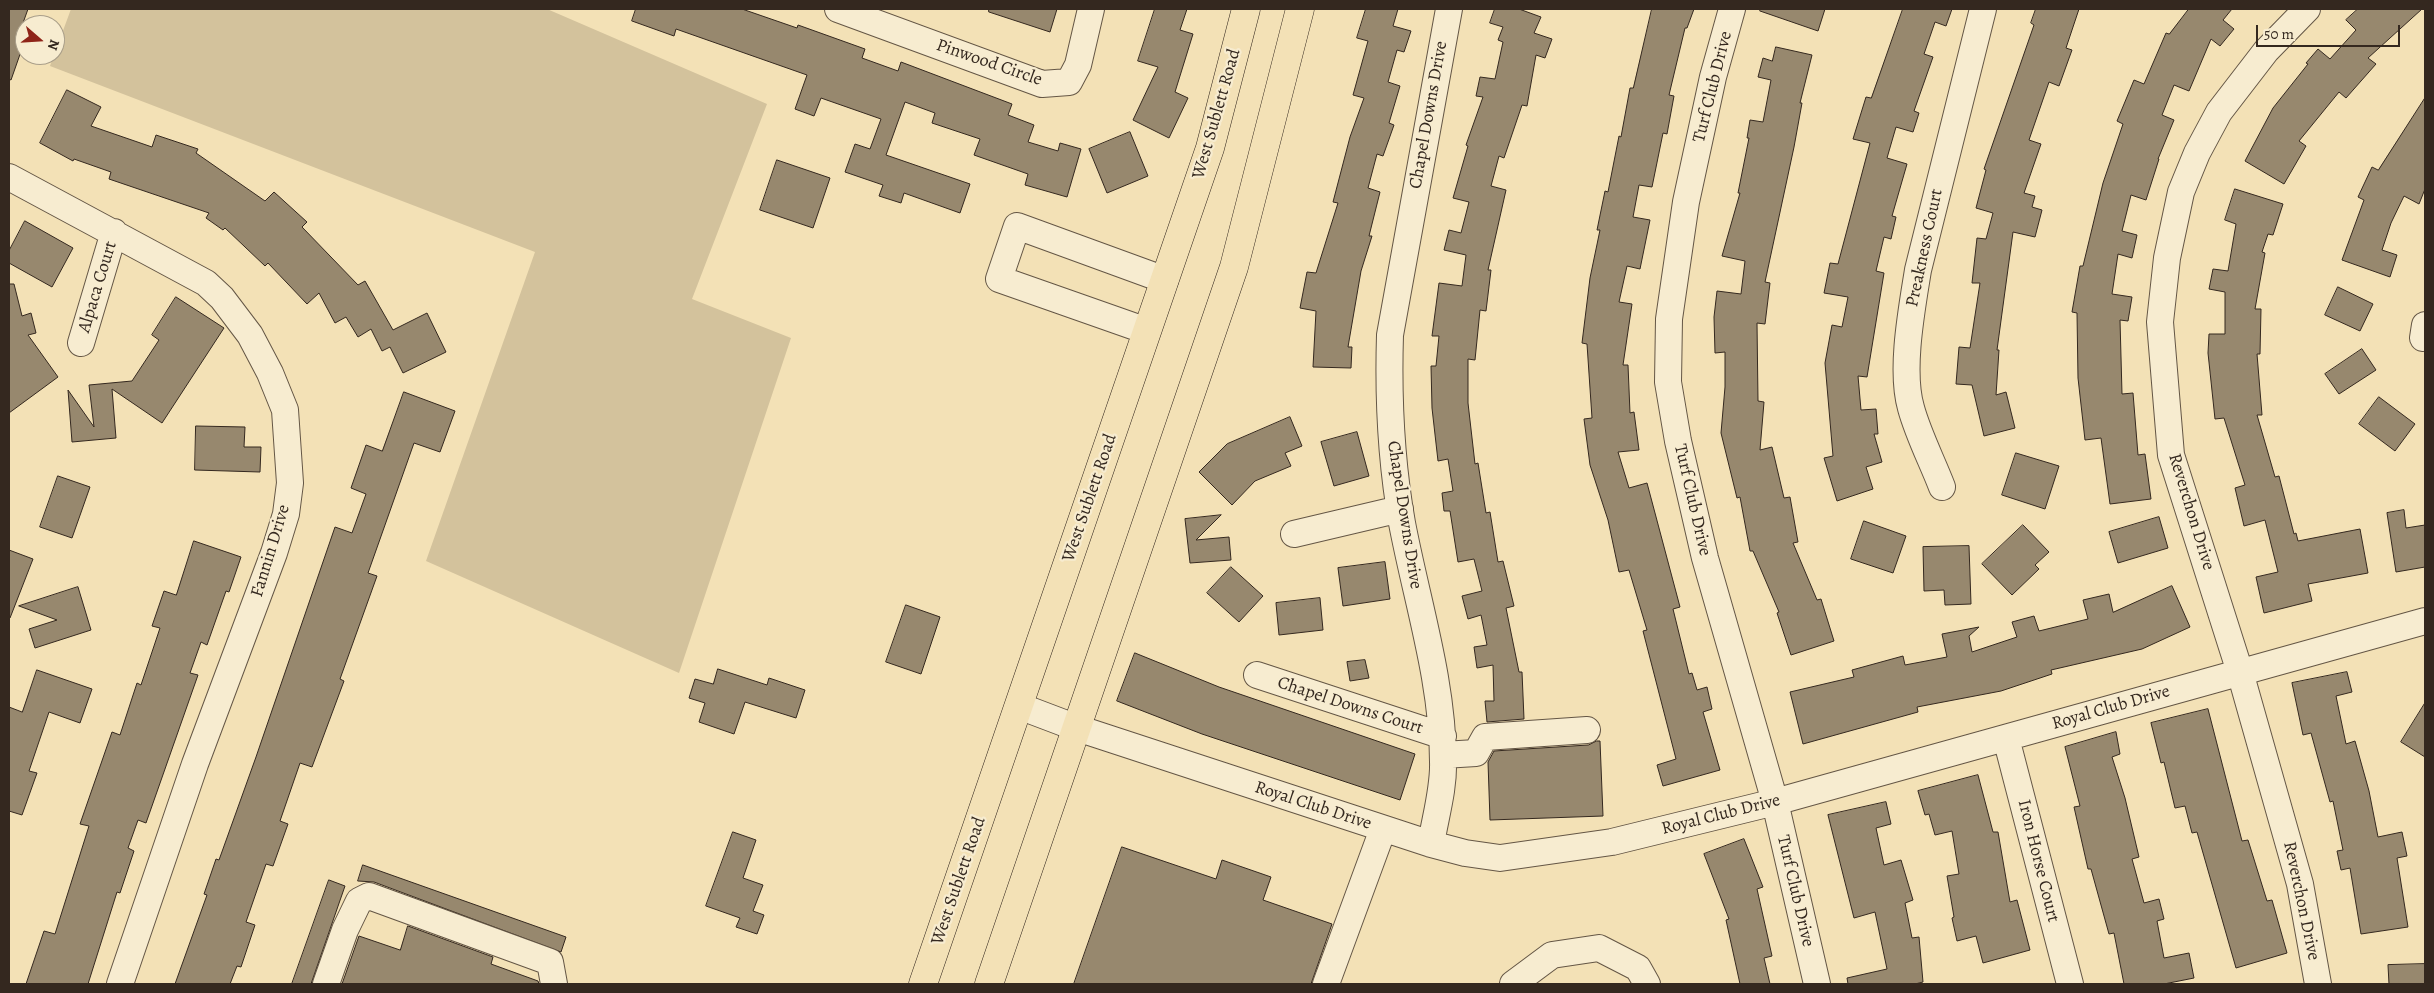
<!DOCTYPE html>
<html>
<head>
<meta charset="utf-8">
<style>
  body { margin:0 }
  #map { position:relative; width:2434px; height:993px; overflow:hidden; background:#f3e1b6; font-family:Alegreya,serif }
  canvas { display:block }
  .frame { position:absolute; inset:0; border:10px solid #34281f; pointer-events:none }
  .north { position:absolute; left:15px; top:15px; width:50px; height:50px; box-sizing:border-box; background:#f7ecd0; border:1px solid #a99e89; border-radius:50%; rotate:109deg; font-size:14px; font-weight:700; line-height:20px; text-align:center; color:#34281f }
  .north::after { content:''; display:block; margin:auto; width:18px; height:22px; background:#8f2418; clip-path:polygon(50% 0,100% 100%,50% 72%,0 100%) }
  .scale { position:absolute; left:2256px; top:25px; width:144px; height:22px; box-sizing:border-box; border:2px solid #34281f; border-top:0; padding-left:6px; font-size:15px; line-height:18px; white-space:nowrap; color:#34281f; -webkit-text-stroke:4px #f7ecd0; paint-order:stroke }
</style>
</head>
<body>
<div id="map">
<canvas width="2434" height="993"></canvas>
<div class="frame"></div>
<div class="north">N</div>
<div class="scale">50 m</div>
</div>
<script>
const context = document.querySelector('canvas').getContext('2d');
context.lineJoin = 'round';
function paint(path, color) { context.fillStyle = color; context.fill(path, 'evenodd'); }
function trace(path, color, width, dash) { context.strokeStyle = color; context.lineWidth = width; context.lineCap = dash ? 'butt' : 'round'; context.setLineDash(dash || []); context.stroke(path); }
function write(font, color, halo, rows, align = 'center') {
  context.font = font + ' Alegreya,serif'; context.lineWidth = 4.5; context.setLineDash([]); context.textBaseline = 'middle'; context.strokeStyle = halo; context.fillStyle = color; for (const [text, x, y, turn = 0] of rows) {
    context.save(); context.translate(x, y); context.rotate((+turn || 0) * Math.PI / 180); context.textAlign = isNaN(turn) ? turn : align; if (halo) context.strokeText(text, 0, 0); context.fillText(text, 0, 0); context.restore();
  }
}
paint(new Path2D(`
  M71,9H547L767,104L692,299L791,338L679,673L426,561L535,252L50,66Z`), '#d3c29c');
const building = new Path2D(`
  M9,9H28L23,23L25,40L11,80L9,79Z
  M636,9H742L797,28L798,25L865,49L862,58L898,71L901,62L1012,104L1008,115L1034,125L1028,142L1058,151L1060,143L1081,149L1067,197L1025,185L1028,174L974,155L980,139L932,123L935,113L905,102L886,155L970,184L960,213L904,193L901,203L879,196L883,185L845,172L855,144L870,149L881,119L821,98L814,116L795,109L807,75L676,29L674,36L632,21Z
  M989,9H1057L1050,32L989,12Z
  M1155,9H1187L1180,30L1193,34L1175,92L1188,98L1169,138L1133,120L1158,67L1138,61Z
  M1366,9H1398L1393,26L1411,31L1404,52L1397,50L1388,82L1400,86L1389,123L1394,125L1383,156L1377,154L1368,188L1380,192L1369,236H1372L1361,271L1348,347H1352L1351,368L1313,367L1316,311L1300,308L1307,272L1316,273L1338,203L1333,202L1350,137L1364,98L1353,95L1368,41L1357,38Z
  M1495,9H1519L1541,17L1534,33L1552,39L1545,58L1536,55L1527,106L1522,105L1504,158L1499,156L1491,186L1506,190L1488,270H1491L1486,311L1480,310L1475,360L1468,359V403L1475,464L1478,463L1486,513L1490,512L1498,562L1503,561L1514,606L1506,608L1519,672H1522L1524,719L1487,722L1485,701H1494L1493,665L1477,668L1474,647L1487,645L1481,615L1468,619L1462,596L1482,591L1474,559L1458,562L1450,511H1444L1442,493L1453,491L1448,459L1438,461L1432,408L1431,366H1436L1439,336H1432L1439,283L1462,286L1466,255L1444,250L1449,230L1461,233L1469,202L1453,198L1468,146L1466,145L1483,97L1476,96L1480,77L1495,79L1503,42L1498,40L1503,27L1490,23Z
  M1652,9H1694L1687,28H1685L1669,95L1674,96L1667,134L1663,133L1652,187L1639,185L1633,217L1650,220L1640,269L1627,266L1619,302L1632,304L1623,365H1628L1630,413L1634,412L1639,450L1618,452L1629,488L1647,483L1680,607L1673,609L1689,674L1692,673L1697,690L1707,687L1712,709L1703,712L1720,770L1663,786L1657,765L1676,759L1643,631L1647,630L1629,570L1619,572L1608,520L1590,465L1584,419L1592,418L1587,344L1582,343L1590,278L1600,230H1597L1605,191L1608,192L1619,136L1621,137L1630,88H1633Z
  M1761,9H1825L1818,31L1760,11Z
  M1903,9H1952L1946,26L1935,22L1924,54L1933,57L1914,111L1919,113L1913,132L1896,127L1887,158L1907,164L1892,216L1896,217L1891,239L1884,237L1876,271L1884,273L1867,377L1858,376L1861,410L1876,409L1878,434H1874L1882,462L1866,467L1873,489L1837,501L1824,458L1833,456L1825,363L1832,325L1842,327L1848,297L1824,293L1830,263L1838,264L1870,143L1853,139L1866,97L1871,98Z
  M2036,9H2079L2066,48L2072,50L2059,86L2049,82L2029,140L2041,144L2024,193L2035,196L2032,207L2042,210L2035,237L2013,232L1997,350H1999L1996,395L2006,392L2015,428L1984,436L1972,385L1956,384L1959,347L1970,348L1980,283H1972L1977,238L1986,239L1993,213L1976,208L1986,170L1984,169L2034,25L2031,23Z
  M2189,9H2232L2223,20L2234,29L2220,46L2211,39L2189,91L2174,85L2162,115L2174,120L2158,159H2159L2146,200L2131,195L2122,231L2137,235L2132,258L2118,254L2112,294L2132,297L2128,321L2120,320L2122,394L2133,393L2138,455L2145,454L2151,499L2110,504L2101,438L2085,440L2078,378L2077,313L2072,312L2080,266H2083L2103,183L2123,124L2117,121L2134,80L2144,84L2166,33L2169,34Z
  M2358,9H2422L2368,58L2376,64L2346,98L2339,92L2299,141L2306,146L2284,184L2245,161L2273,108L2308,64L2306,63L2318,49L2330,59L2356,30L2346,20Z
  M1776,47L1812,55L1800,103H1802L1794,147L1765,282L1770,283L1765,324L1757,323L1758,401L1764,402L1760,450L1772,447L1784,498L1790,497L1798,542L1793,543L1817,600L1821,599L1834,641L1791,655L1777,613L1779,612L1753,551H1750L1740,497L1737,498L1721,433L1725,387V352L1715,353L1714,317L1717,291L1741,294L1745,261L1722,256L1740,193H1738L1749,138H1747L1750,120L1763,122L1771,80L1758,77L1763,58L1772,61Z
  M67,90L101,107L91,126L152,147L156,135L198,149L196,153L265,201L274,192L307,222L302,227L358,285L365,281L393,330L427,313L446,352L403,373L390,347L382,351L371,329L358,337L346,317L335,323L319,293L307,304L268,263L265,266L225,228L223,230L206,218L209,213L109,179L111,172L74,159L73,161L40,143Z
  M2425,98V189L2419,204L2404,196L2391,223L2382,250L2397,255L2390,277L2342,260L2364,200L2358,197L2372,167L2378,170Z
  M1130,132L1148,176L1107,193L1089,149Z
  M777,160L830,178L813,228L760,210Z
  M2235,189L2283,204L2273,235L2268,234L2262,252L2265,253L2255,309H2261L2260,354H2257L2262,415H2257L2275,477L2279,476L2294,534L2296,533L2298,541L2360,529L2368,573L2308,584L2312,601L2264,613L2256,577L2278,572L2265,520L2244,526L2235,488L2245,485L2224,418L2215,419L2208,353L2209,334H2225V292L2209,289L2213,269L2228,271L2236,224L2225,220Z
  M25,221L73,248L52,287L9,263V251Z
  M9,284H14L22,316L31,313L36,333L28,335L58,377L9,413Z
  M2338,287L2373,304L2360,331L2325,315Z
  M176,297L224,328L162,423L112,389L116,438L72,442L68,390L94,427L89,385L132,381L159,340L152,335Z
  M2362,349L2376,370L2339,394L2325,374Z
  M404,392L455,411L440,452L414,443L368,573L377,576L340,679L344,681L312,767L300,763L280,821L288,824L273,866L266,864L246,922L255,925L241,967L237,966L230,984H175L207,895L204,894L216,859L219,860L256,757L335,527L352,533L366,494L351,488L366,445L382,451Z
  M2379,397L2415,424L2395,451L2359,424Z
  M1290,417L1302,446L1285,453L1291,466L1255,481L1232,505L1199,472L1227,444Z
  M196,426L245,427L244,447H261L260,472L195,470Z
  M1357,432L1369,476L1334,486L1321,442Z
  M2016,453L2059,466L2045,509L2002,495Z
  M58,476L90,487L72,538L40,527Z
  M2404,510L2406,528L2425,525V567L2396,572L2387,513Z
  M1221,515L1196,540L1229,537L1231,560L1190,563L1185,519Z
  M2159,517L2168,548L2118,563L2109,532Z
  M1864,521L1906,536L1893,573L1851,559Z
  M2023,525L2049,552L2035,565L2039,569L2012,595L1982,564Z
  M194,541L241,557L229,592L226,591L207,645L201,642L190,673L198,675L146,823L138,820L128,848L134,851L120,893L117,892L88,984H26L44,931L55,934L89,826L80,824L112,732L120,735L137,683L141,685L160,628L152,626L164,591L176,595Z
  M1969,546L1971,604L1945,605L1944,590L1924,591L1923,547Z
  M9,550L33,559L10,618L9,617Z
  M1385,562L1390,599L1343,606L1338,568Z
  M1231,567L1263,596L1239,622L1207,593Z
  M2172,586L2190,627L2142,649L2051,670L2052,674L2001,691L1917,707L1918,712L1803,744L1790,692L1854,677L1852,670L1903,656L1905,665L1947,657L1942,634L1979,627L1969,636L1972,652L2017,637L2012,622L2034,616L2039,631L2088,619L2083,600L2109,594L2113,612Z
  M78,587L91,630L35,648L29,629L57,620L19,606Z
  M1320,598L1323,630L1279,635L1276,603Z
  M906,605L940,617L921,674L886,662Z
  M1135,653L1219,687L1415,754L1400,800L1202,734L1117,701Z
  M1365,660L1369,678L1350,681L1347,662Z
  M718,669L767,685L769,678L805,690L796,718L745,702L734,734L699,722L705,703L689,698L695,679L713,684Z
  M37,670L92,689L80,723L49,712L29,771L37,773L22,815L9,811V707L22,712Z
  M2347,672L2352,692L2336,696L2346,744L2355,741L2369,791L2378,837L2402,832L2407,856L2397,858L2408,927L2361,934L2350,868L2341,870L2337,851L2343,850L2333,801L2330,802L2311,733L2303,735L2292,683Z
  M2425,703V757L2401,742Z
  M2208,709L2242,841L2248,840L2267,901L2272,900L2287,953L2236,968L2197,832L2192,833L2185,806L2175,808L2164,762L2161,763L2151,723Z
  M2116,732L2120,754L2112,757L2125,798L2139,857L2132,859L2144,903L2159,899L2164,919L2157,921L2164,958L2189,953L2194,978L2164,984H2124L2114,933L2109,934L2091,869H2088L2074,807L2080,806L2065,747Z
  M1597,741H1600L1603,816L1490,820L1488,762L1494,751L1588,745Z
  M1978,775L1993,832H1998L2010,902L2017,900L2030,950L1983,963L1976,936L1957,941L1952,918L1954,917L1947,876L1959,874L1952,831L1935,835L1929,814L1925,815L1918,791Z
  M1886,802L1891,824L1876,828L1884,865L1901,860L1913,900L1905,903L1912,938L1919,937L1923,982L1915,984H1848L1847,978L1887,969L1875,912L1854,918L1828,815Z
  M733,832L756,840L743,878L763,885L753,911L764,915L757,934L736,927L740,918L706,906Z
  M1744,839L1763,887L1757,889L1772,956L1764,958L1770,984H1740L1726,920L1729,919L1704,854Z
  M1122,847L1216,879L1222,860L1271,877L1263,900L1332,924L1311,984H1074Z
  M363,865L566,937L561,952L374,882L358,881Z
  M329,880L345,886L311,984H292Z
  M408,926L493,957L491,964L538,981L539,984H342L359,936L400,950Z
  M2425,964V984H2389L2388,965Z`);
paint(building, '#97886e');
trace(building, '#34281f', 1);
const minor = new Path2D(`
  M838,9L1042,84L1069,82L1078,65L1091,9
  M1732,9L1713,77L1686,202L1669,319L1668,382L1678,441L1705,558L1775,802L1817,984
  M2307,9L2266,51L2219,112L2197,153L2181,192L2167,258L2160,322L2171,455L2240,672L2300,884L2318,984
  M9,177L206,283L222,298L250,335L270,373L285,410L290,483L286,514L274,553L195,764L120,984
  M1147,331L999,279L1017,226L1165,280
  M2423,338L2425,325
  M81,343L114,232
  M1942,487C1932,461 1918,434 1911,408C1900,370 1912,308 1918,270L1983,9
  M1294,534L1400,509
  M1257,675L1443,736
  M1019,706L1077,728L1431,844L1465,853L1500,858L1612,842L1775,802L2425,621
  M2006,738L2070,984
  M1443,755L1476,753L1485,737L1587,730
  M1431,844C1435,818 1444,789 1443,762C1443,681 1417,602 1402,523C1391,461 1388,399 1390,335L1449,9
  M326,984L345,930L359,901L369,896L550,962L554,984
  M1326,984L1383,829
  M1513,984L1552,955L1599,948L1638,968L1647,984`);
const major = new Path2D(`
  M923,984L1210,148L1246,9
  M989,984L1234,267L1300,9`);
trace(minor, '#645645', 28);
trace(major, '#34281f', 29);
trace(minor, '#f7ecd0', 26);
trace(major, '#f3e1b6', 28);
write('18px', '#34281f', '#f7ecd0', [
  ["Pinwood Circle",989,63,19],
  ["Turf Club Drive",1713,87,-76],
  ["West Sublett Road",1217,114,-74],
  ["Chapel Downs Drive",1429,115,-80],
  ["Preakness Court",1925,248,-78],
  ["Alpaca Court",98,287,-73],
  ["West Sublett Road",1090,498,-71],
  ["Turf Club Drive",1692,500,77],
  ["Reverchon Drive",2191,512,73],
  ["Chapel Downs Drive",1404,515,81],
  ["Fannin Drive",271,551,-73],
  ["Chapel Downs Court",1350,706,18],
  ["Royal Club Drive",2111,708,-16],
  ["Royal Club Drive",1313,806,18],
  ["Royal Club Drive",1721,815,-14],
  ["Iron Horse Court",2038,861,76],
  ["West Sublett Road",959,881,-71],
  ["Turf Club Drive",1795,891,77],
  ["Reverchon Drive",2301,901,78]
]);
</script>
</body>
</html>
